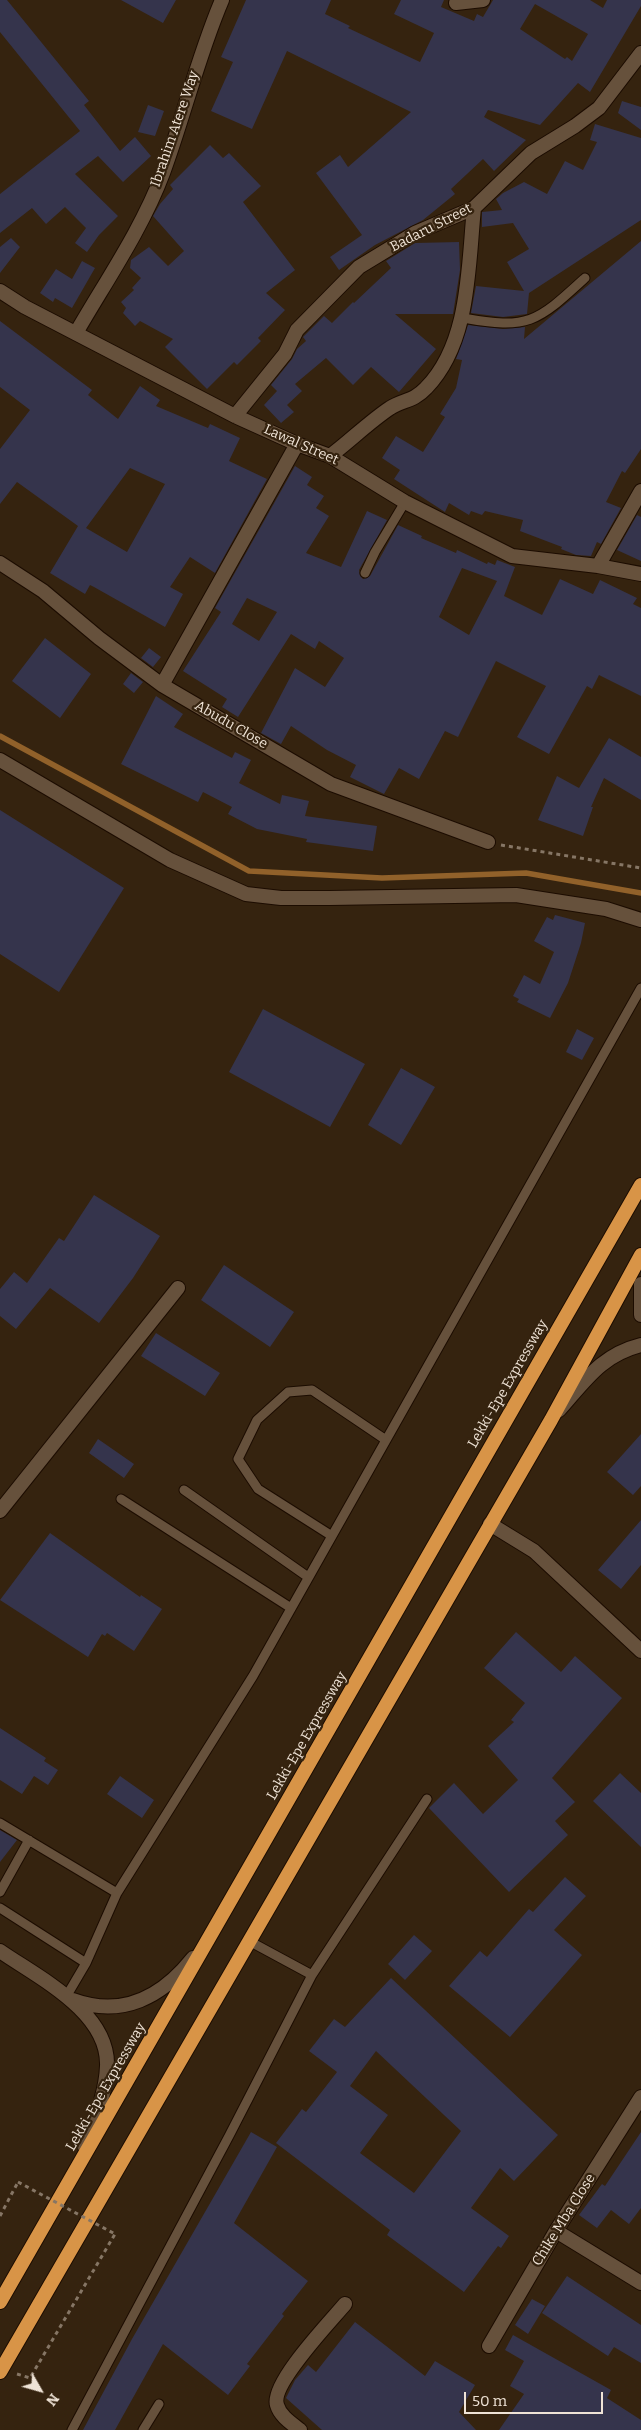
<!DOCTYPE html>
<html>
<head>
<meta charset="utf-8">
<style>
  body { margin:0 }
  #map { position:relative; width:641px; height:2430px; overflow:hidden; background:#35230f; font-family:Bitter,serif }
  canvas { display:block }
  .north { position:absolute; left:15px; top:2365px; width:50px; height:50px; -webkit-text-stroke:4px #35230f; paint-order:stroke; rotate:128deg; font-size:14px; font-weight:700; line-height:20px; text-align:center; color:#efe3d6 }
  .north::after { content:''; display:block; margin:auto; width:18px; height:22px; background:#efe3d6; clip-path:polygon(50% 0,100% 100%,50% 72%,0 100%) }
  .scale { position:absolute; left:464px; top:2392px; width:139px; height:22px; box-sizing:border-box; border:2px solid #efe3d6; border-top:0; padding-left:6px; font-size:15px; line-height:18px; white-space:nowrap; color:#efe3d6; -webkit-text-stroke:4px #35230f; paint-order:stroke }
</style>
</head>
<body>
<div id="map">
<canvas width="641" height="2430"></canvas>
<div class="north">N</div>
<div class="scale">50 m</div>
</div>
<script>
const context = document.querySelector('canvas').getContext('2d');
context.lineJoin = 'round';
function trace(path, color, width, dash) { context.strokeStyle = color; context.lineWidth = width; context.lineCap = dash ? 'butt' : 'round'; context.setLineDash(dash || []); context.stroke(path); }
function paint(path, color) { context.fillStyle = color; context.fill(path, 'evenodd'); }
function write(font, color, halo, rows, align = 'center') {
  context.font = font + ' Bitter,serif'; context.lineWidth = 4.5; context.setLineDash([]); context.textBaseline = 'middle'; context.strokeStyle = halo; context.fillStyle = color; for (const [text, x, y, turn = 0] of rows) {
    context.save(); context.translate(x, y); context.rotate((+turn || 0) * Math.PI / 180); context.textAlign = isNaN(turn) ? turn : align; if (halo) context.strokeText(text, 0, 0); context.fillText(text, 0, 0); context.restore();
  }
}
trace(new Path2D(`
  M0,736L249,871L382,878L526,873L641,893`), '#91612a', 5.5);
paint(new Path2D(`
  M0,0H7L89,101L84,105L120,151L135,137L151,156L123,182L98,156L75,174L118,216L99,235L87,252L75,243L86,228L65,207L46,224L32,208L0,233V194L80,131L0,32Z
  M121,0H176L163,23Z
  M246,0H331L325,14L350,26L348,28L420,62L434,33L394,14L401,0H444L441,7L474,21L477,14L483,17L493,0H590L603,8L607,0H641V6L590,92L578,83L540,125L488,110L484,117L526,140L494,171L483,159L451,189L455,194L423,220L375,245L339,270L330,257L362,235L316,173L340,155L348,167L411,112L287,51L252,129L211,111L233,62L221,57ZM535,4L588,34L572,61L567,57L565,59L520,29Z
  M622,101L641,107V130L618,113Z
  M148,105L164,111L155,136L138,132Z
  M595,124L641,138V220L529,293L527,314L503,317L471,313L476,286L524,291L507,262L529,249L513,223L482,227V212L502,210L496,199L503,193L524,182L547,194L565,161L583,170L597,142L590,140Z
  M210,145L223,158L229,153L261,186L243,202L295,270L266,293L285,310L258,338L261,341L237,365L234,362L207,389L165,347L173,339L140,321L135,326L123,313L126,308L121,302L134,290L132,288L141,278L130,268L131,260L149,247L168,266L184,251L153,216L160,204L173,189L170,185Z
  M11,238L20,247L0,273V247Z
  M641,241V449L625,473L622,471L606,502L621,508L601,544L597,542L591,556L576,555L561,549L562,547L520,531L523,520L485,511L482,515L471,511L469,515L449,503L445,512L394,479L400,470L382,458L396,436L423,452L445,417L440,414L456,388L462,360L456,359L468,325L503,329L525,327L524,339Z
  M459,242L460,270L453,314H395L436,349L399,392L371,367L353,385L326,358L295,384L302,391L287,405L294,412L281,423L264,405L277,391L271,385L292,359L297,349L306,341L303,337L324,316L332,323L353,302L354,303L391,268L386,261L415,243Z
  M82,261L95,268L72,308L55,298L53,302L40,293L56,269L72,279Z
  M0,321L92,390L88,395L118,419L140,386L160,400L156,406L208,428L210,424L240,438L229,461L267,479L215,573L190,557L170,587L183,594L165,627L94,587L90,585L85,594L50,573L78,526L17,482L0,504V449L30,410L0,387ZM130,468L165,484L127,552L86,528Z
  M295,466L312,477L307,485L324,496L316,508L329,516L306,553L341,567L367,511L387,520L359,570L360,576L363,579L370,576L398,525L422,536L421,538L456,553L457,550L487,564L488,562L495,565L497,560L515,567L504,596L542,615L560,579L593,594L600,580L637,598L633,604L641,608V696L599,675L592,689L587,686L549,754L517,737L546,686L496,661L458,737L445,731L419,779L399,768L384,794L350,777L356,765L327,750L291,726L281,744L261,733L295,668L325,687L344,658L319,641L315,649L291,634L238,717L222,707L227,699L183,671L221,612L215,608ZM462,568L497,581L469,635L439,617ZM247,598L277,612L259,641L232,624Z
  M637,515L641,517V561L617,550Z
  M45,638L91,674L60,718L12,681Z
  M149,648L161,657L153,667L141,658Z
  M131,673L143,682L134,693L123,684Z
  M156,696L183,714L174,727L232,758L235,752L251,760L239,783L280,804L282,795L309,801L305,816L377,826L373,851L306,842L307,839L257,829L228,814L232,807L203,792L198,802L121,764Z
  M609,738L641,757V800L604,778L591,807H593L583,836L538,820L557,776L579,788Z
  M0,810L124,888L59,992L0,954Z
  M555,915L585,923L581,943L568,983L550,1018L517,1002L519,999L513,996L524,975L540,984L554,952L534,941L547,917L553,920Z
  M263,1009L365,1064L330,1127L229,1072Z
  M577,1029L594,1038L582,1060L566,1052Z
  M401,1068L435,1087L401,1145L368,1125Z
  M94,1195L160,1236L133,1278L99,1323L50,1288L16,1329L0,1316V1289L14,1272L27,1283L59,1238L64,1241Z
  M224,1265L294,1312L270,1347L201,1300Z
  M156,1333L220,1373L205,1396L141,1356Z
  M641,1434V1486L633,1495L607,1472Z
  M98,1439L134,1464L124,1478L89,1453Z
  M641,1520V1565L621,1589L598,1570Z
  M50,1533L140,1597L141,1595L162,1609L134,1651L107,1633L105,1636L102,1634L88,1657L0,1600Z
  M516,1632L561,1672L575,1656L622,1698L552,1778L575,1802L555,1821L568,1835L509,1892L429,1808L454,1783L483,1814L518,1780L488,1746L514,1722L511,1720L525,1703L484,1668Z
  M0,1728L46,1758L44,1761L58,1770L48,1785L34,1776L22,1794L0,1780Z
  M620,1773L641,1793V1847L593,1801Z
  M120,1776L154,1800L142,1818L107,1794Z
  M0,1830L17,1840L0,1862Z
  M565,1877L586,1896L554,1930L582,1955L510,2037L449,1986L480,1951L487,1957L529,1909L533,1912Z
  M414,1935L432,1951L405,1980L388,1964Z
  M391,1978L558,2135L514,2181L500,2168L471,2208L509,2236L501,2248L498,2246L464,2292L387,2235L390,2230L276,2143L302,2109L306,2112L337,2072L309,2051L334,2019L345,2027ZM376,2051L461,2131L414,2193L360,2153L388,2115L350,2086Z
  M251,2132L277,2147L234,2223L308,2281L282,2314L284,2316L247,2364L250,2366L228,2395L163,2344L115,2430H83L132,2339Z
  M641,2132V2208L629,2224L611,2210L597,2228L579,2215L602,2184L605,2186Z
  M567,2276L641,2325V2363L614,2347L608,2356L542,2313Z
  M532,2299L545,2306L528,2334L515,2325Z
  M355,2322L425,2376L435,2361L475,2385L459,2412L476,2430H322L286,2398L295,2380L308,2365L316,2372Z
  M513,2335L611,2390L607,2398L641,2420V2430H499L524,2394L510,2386L524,2361L505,2350Z`), '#35344c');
const service = new Path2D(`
  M463,318C529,330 537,322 585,278
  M365,573L375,552L405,502
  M184,1490L308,1577
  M121,1499L291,1608
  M332,1536L258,1489L238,1459L257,1420L288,1392L312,1390L386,1440
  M0,1823L117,1893
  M0,1892L29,1840
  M0,1908L86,1963
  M249,1941L312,1975
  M66,1997L86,1963L117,1893L253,1676L641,988
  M72,2430L229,2136L312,1975L427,1799
  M143,2430L159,2404`);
const minor = new Path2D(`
  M456,3L483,0
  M0,291L25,307L235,416L297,444L330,456L405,502L512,556L598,566L641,574
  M76,333C106,281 142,229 163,173C184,116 198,56 222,0
  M235,416L285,354L297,330L359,267L415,233L474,208L531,153L575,126L599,108L641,53
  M330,456C350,441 369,422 390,408C403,400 414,401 426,388C470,343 468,267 474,208
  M0,563L43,591L99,638L162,685L331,784L488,842
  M598,566L641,491
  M162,685L297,444
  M0,760L170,860L246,894L281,898H330L516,895L606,909L641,920
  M641,1284V1315
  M559,1410C585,1381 601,1355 641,1345
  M0,1511L178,1288
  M490,1524L534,1551L641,1651
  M556,2231L641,2283
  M489,2346L556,2231L641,2097
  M300,2430C291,2423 280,2416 277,2405C270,2384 331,2321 345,2304`);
const tertiary = new Path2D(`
  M0,1951C39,1978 109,2012 107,2066C106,2094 94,2121 85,2147
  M73,2000C122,2018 162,1997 193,1958`);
const trunk = new Path2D(`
  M0,2302L641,1185
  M0,2372L551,1420L641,1255`);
trace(service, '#1c0c00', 11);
trace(minor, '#1c0c00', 16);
trace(tertiary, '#1c0c00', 16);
trace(trunk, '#1c0c00', 16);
trace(new Path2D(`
  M501,845L641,868
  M0,2216L18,2182
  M17,2374L30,2378L115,2234`), '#867665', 3, [4, 4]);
trace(service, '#66513c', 9);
trace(minor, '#66513c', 14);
trace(tertiary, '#66513c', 14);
trace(trunk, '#d89447', 14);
trace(new Path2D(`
  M18,2182L115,2234`), '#867665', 3, [4, 4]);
write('14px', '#efe3d6', '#35230f', [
  ["Ibrahim Atere Way",175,129,-71],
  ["Badaru Street",431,228,-27],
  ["Lawal Street",301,445,24],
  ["Abudu Close",231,725,30],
  ["Lekki-Epe Expressway",508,1384,-60],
  ["Lekki-Epe Expressway",307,1736,-60],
  ["Lekki-Epe Expressway",106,2087,-60],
  ["Chike Mba Close",564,2220,-58]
]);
</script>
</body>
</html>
